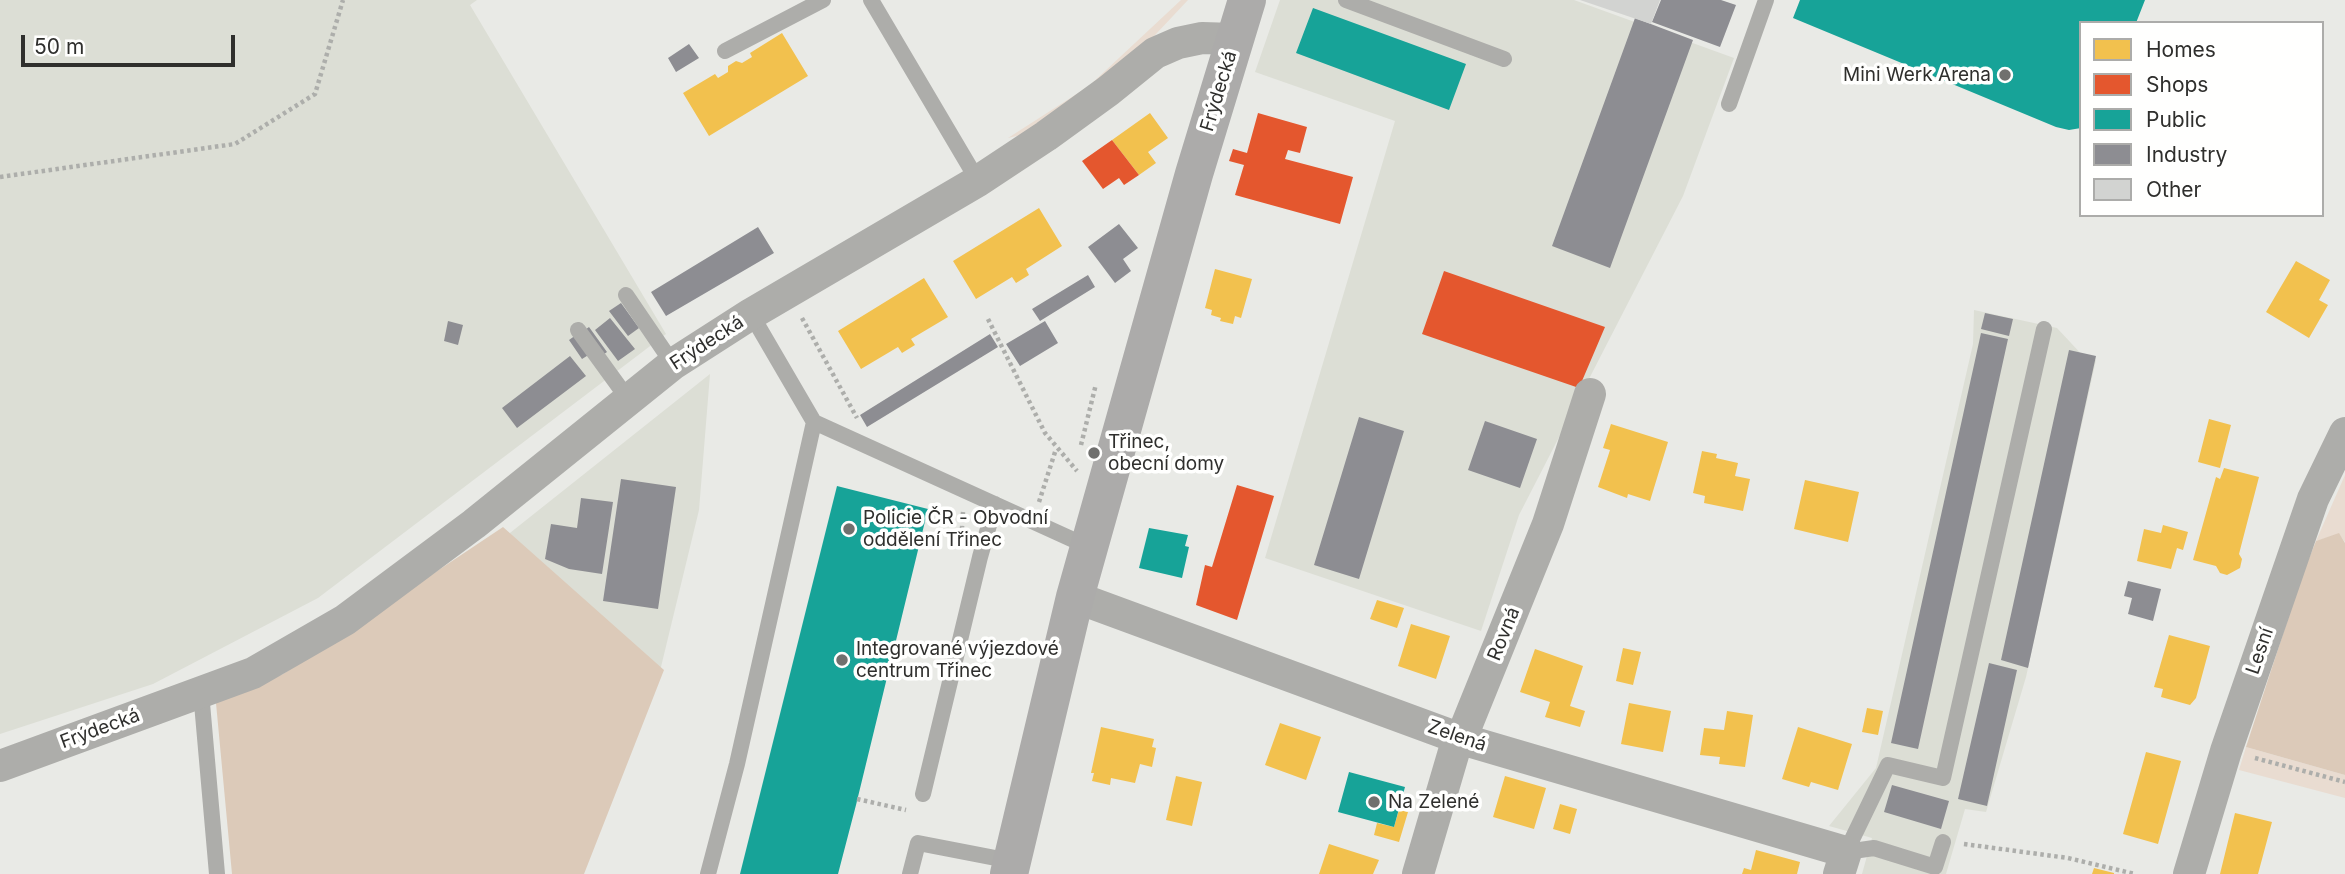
<!DOCTYPE html>
<html>
<head>
<meta charset="utf-8">
<style>
  body { margin:0 }
  #map { position:relative; width:2345px; height:874px; overflow:hidden; background:#e9eae6; font-family:Inter,sans-serif }
  canvas { display:block }
  .legend { position:absolute; left:2079px; top:21px; width:245px; height:196px; box-sizing:border-box; background:#fffffe; border:2px solid #acacaa; margin:0; padding:9px 12px; list-style:none; font-size:21px; color:#2f2f2d }
  .legend li { display:flex; align-items:center; gap:14px; height:35px }
  .legend b { width:35px; border:2px solid #acacaa }
  .scale { position:absolute; left:21px; top:35px; width:214px; height:32px; box-sizing:border-box; border:4px solid #2f2f2d; border-top:0; padding-left:9px; font-size:21px; line-height:24px; white-space:nowrap; color:#2f2f2d; -webkit-text-stroke:5px #fffffe; paint-order:stroke }
</style>
</head>
<body>
<div id="map">
<canvas width="2345" height="874"></canvas>
<ul class="legend">
<li><b style="height:19px;background:#f2c14e"></b>Homes</li>
<li><b style="height:19px;background:#e4572e"></b>Shops</li>
<li><b style="height:19px;background:#17a398"></b>Public</li>
<li><b style="height:19px;background:#8d8d92"></b>Industry</li>
<li><b style="height:19px;background:#d2d3d1"></b>Other</li>
</ul>
<div class="scale">50 m</div>
</div>
<script>
const context = document.querySelector('canvas').getContext('2d');
context.lineJoin = 'round';
function paint(path, color) { context.fillStyle = color; context.fill(path, 'evenodd'); }
function trace(path, color, width, dash) { context.strokeStyle = color; context.lineWidth = width; context.lineCap = dash ? 'butt' : 'round'; context.setLineDash(dash || []); context.stroke(path); }
function write(font, color, halo, rows, align = 'center') {
  context.font = font + ' Inter,sans-serif'; context.lineWidth = 7; context.setLineDash([]); context.textBaseline = 'middle'; context.strokeStyle = halo; context.fillStyle = color; for (const [text, x, y, turn = 0] of rows) {
    context.save(); context.translate(x, y); context.rotate((+turn || 0) * Math.PI / 180); context.textAlign = isNaN(turn) ? turn : align; if (halo) context.strokeText(text, 0, 0); context.fillText(text, 0, 0); context.restore();
  }
}
paint(new Path2D(`
  M0,0H477L470,5L666,334L318,598L153,684L0,734Z
  M1280,0H1574L1734,58L1683,196L1519,515L1481,631L1265,558L1395,121L1255,72Z
  M1974,310L2057,328L2085,358L2096,360L2026,677L1986,812L1965,809L1946,874H1862L1872,838L1829,826L1876,768L1973,344Z
  M710,374L699,510L660,671L491,548Z`), '#dcded5');
paint(new Path2D(`
  M1181,0H1188L1141,50L1021,135L1008,138L1089,86Z
  M2345,475V542L2339,534L2316,541Z
  M2246,747L2345,775V798L2239,770Z`), '#e9dcd1');
paint(new Path2D(`
  M503,527L664,670L584,874H232L216,703L283,674Z
  M2339,533L2345,543V775L2246,747L2303,573L2316,541Z`), '#dccab9');
paint(new Path2D(`
  M782,33L808,76L709,136L683,93L715,74L718,78L728,72V66L736,61L742,63L752,57L750,53Z
  M1150,113L1168,138L1148,152L1156,163L1139,175L1112,140Z
  M1039,208L1062,246L1026,269L1029,275L1016,283L1012,277L976,299L953,261Z
  M2296,261L2330,280L2319,300L2328,305L2309,338L2266,312Z
  M1215,269L1252,279L1241,318L1235,316L1233,324L1220,321L1221,318L1211,315L1212,310L1205,308Z
  M924,278L948,317L911,339L915,345L902,353L898,347L861,369L838,331Z
  M2209,419L2231,425L2220,468L2198,462Z
  M1611,424L1668,442L1650,501L1628,494L1627,498L1598,487L1610,450L1603,448Z
  M1702,451L1717,454L1716,458L1738,463L1735,476L1750,479L1743,511L1704,503L1705,496L1693,493Z
  M2224,468L2259,477L2239,554L2242,559L2240,568L2227,575L2220,573L2216,566L2193,560L2216,477L2220,479Z
  M1805,480L1859,492L1848,542L1794,529Z
  M2163,525L2188,532L2183,550L2177,548L2171,569L2137,561L2144,529L2161,533Z
  M1377,600L1404,608L1397,628L1370,619Z
  M1411,624L1450,636L1436,679L1398,666Z
  M2169,635L2210,646L2196,698L2190,705L2161,697L2163,689L2154,687Z
  M1623,648L1641,652L1633,685L1616,681Z
  M1535,649L1583,666L1570,706L1585,711L1580,727L1545,717L1550,702L1520,692Z
  M1629,703L1671,711L1663,752L1621,744Z
  M1867,708L1883,711L1878,735L1862,732Z
  M1727,711L1753,715L1745,767L1719,764L1720,757L1700,755L1704,728L1724,730Z
  M1280,723L1321,737L1306,780L1265,765Z
  M1101,727L1154,739L1152,747L1156,748L1152,767L1140,764L1135,783L1111,778L1110,785L1092,781L1094,773H1091Z
  M1798,727L1852,744L1838,790L1811,782L1809,787L1782,779Z
  M2146,752L2181,761L2158,844L2123,834Z
  M1176,776L1202,782L1192,826L1166,820Z
  M1505,776L1546,788L1534,829L1493,817Z
  M1560,804L1577,809L1570,834L1553,829Z
  M1399,810L1408,812L1399,842L1374,835L1377,823L1394,827Z
  M2235,813L2272,822L2258,874H2220Z
  M1329,844L1379,860L1373,874H1319Z
  M1756,850L1800,862L1797,874H1742L1744,868L1751,870Z
  M2094,868L2114,873V874H2092Z`), '#f2c14e');
paint(new Path2D(`
  M1258,113L1307,127L1300,153L1288,150L1285,159L1353,177L1340,224L1235,195L1244,165L1229,161L1233,149L1247,153Z
  M1112,140L1139,175L1124,185L1119,178L1103,189L1082,161Z
  M1444,271L1605,327L1579,388L1422,334Z
  M1237,485L1274,496L1237,620L1196,605L1205,565L1212,567Z`), '#e4572e');
paint(new Path2D(`
  M1800,0H2145L2136,23H2081V128L2069,130L2056,127L1793,18Z
  M1313,8L1466,64L1449,110L1296,53Z
  M837,486L928,509L856,805L838,874H740Z
  M1149,528L1188,535L1185,546L1189,547L1182,578L1139,568Z
  M1349,772L1405,787L1394,827L1338,812Z`), '#17a398');
paint(new Path2D(`
  M1661,0H1721L1736,5L1720,47L1652,22Z
  M1635,18L1693,40L1610,268L1552,246Z
  M689,44L699,58L676,72L668,58Z
  M1119,224L1138,248L1123,259L1131,271L1115,283L1088,247Z
  M758,227L774,253L666,316L651,292Z
  M1088,275L1095,287L1040,321L1032,309Z
  M621,303L639,328L628,336L609,311Z
  M1985,313L2013,319L2009,336L1981,329Z
  M610,318L635,349L618,361L595,330Z
  M448,321L463,325L458,345L444,341Z
  M1045,321L1058,343L1020,366L1006,344Z
  M589,327L607,352L597,359L578,335Z
  M1981,333L2008,339L1918,749L1891,743Z
  M990,334L998,347L867,427L860,415Z
  M576,335L590,354L582,359L569,340Z
  M2069,350L2096,356L2028,668L2001,660Z
  M570,356L586,376L517,428L502,408Z
  M1359,417L1404,431L1359,579L1314,565Z
  M1485,421L1537,439L1520,488L1468,470Z
  M621,479L676,487L658,609L603,601Z
  M581,498L613,502L602,574L569,569L545,559L551,524L577,528Z
  M2128,581L2161,589L2153,621L2128,614L2132,598L2124,596Z
  M1989,663L2017,670L1987,806L1958,799Z
  M1892,785L1949,801L1941,829L1884,812Z`), '#8d8d92');
paint(new Path2D(`
  M1580,0H1660L1651,24Z`), '#d2d3d1');
trace(new Path2D(`
  M0,177L235,144L315,94L343,0
  M802,318L857,418
  M988,319L1045,433L1077,471
  M1081,445L1096,384
  M1039,502L1056,449
  M963,512L962,528L965,529
  M2255,758L2345,782
  M857,799L906,810
  M1964,844L2068,858L2135,874`), '#adaeab', 4.5, [3.5, 3.5]);
trace(new Path2D(`
  M871,0L978,181
  M1346,0L1504,59
  M725,51L823,0
  M1729,104L1766,0
  M626,295L673,364
  M751,314L814,422L1089,547
  M578,330L628,399
  M201,692L217,874
  M923,794L980,557L995,504
  M1846,852L1888,765L1943,778L2044,329
  M1846,852L1874,848L1935,867L1943,842
  M708,874L737,764L814,422
  M910,874L918,843L1011,861`), '#adadaa', 16);
trace(new Path2D(`
  M1075,597L1461,739L1846,852L1839,874
  M0,766L253,673L345,620L474,524L673,364L751,314L978,181L1046,136L1108,91L1155,53L1178,43L1202,38L1235,39
  M1418,874L1455,748L1461,739L1548,524L1590,394
  M2189,874L2226,751L2313,499L2345,433`), '#adadaa', 32);
trace(new Path2D(`
  M1009,874L1075,597L1194,174L1247,0`), '#acabaa', 38);
for (const [x, y, r, color] of [
  [2005,75,7,"#70706e"],
  [1094,453,7,"#70706e"],
  [849,529,7,"#70706e"],
  [842,660,7,"#70706e"],
  [1374,802,7,"#70706e"]
]) { const dot = new Path2D(); dot.arc(x, y, r, 0, 2 * Math.PI); context.fillStyle = color; context.fill(dot); trace(dot, '#fffffe', 2.5); }
write('19px', '#2f2f2d', '#fffffe', [
  ["Mini Werk Arena",1991,75,"right"],
  ["Třinec,",1108,442],
  ["obecní domy",1108,464],
  ["Policie ČR - Obvodní",863,518],
  ["oddělení Třinec",863,540],
  ["Integrované výjezdové",856,649],
  ["centrum Třinec",856,671],
  ["Na Zelené",1388,802]
], 'left');
write('19px', '#2f2f2d', '#fffffe', [
  ["Frýdecká",1219,91,-73],
  ["Frýdecká",707,343,-33],
  ["Rovná",1504,634,-68],
  ["Lesní",2260,651,-71],
  ["Frýdecká",100,729,-20],
  ["Zelená",1457,736,19]
]);
</script>
</body>
</html>
